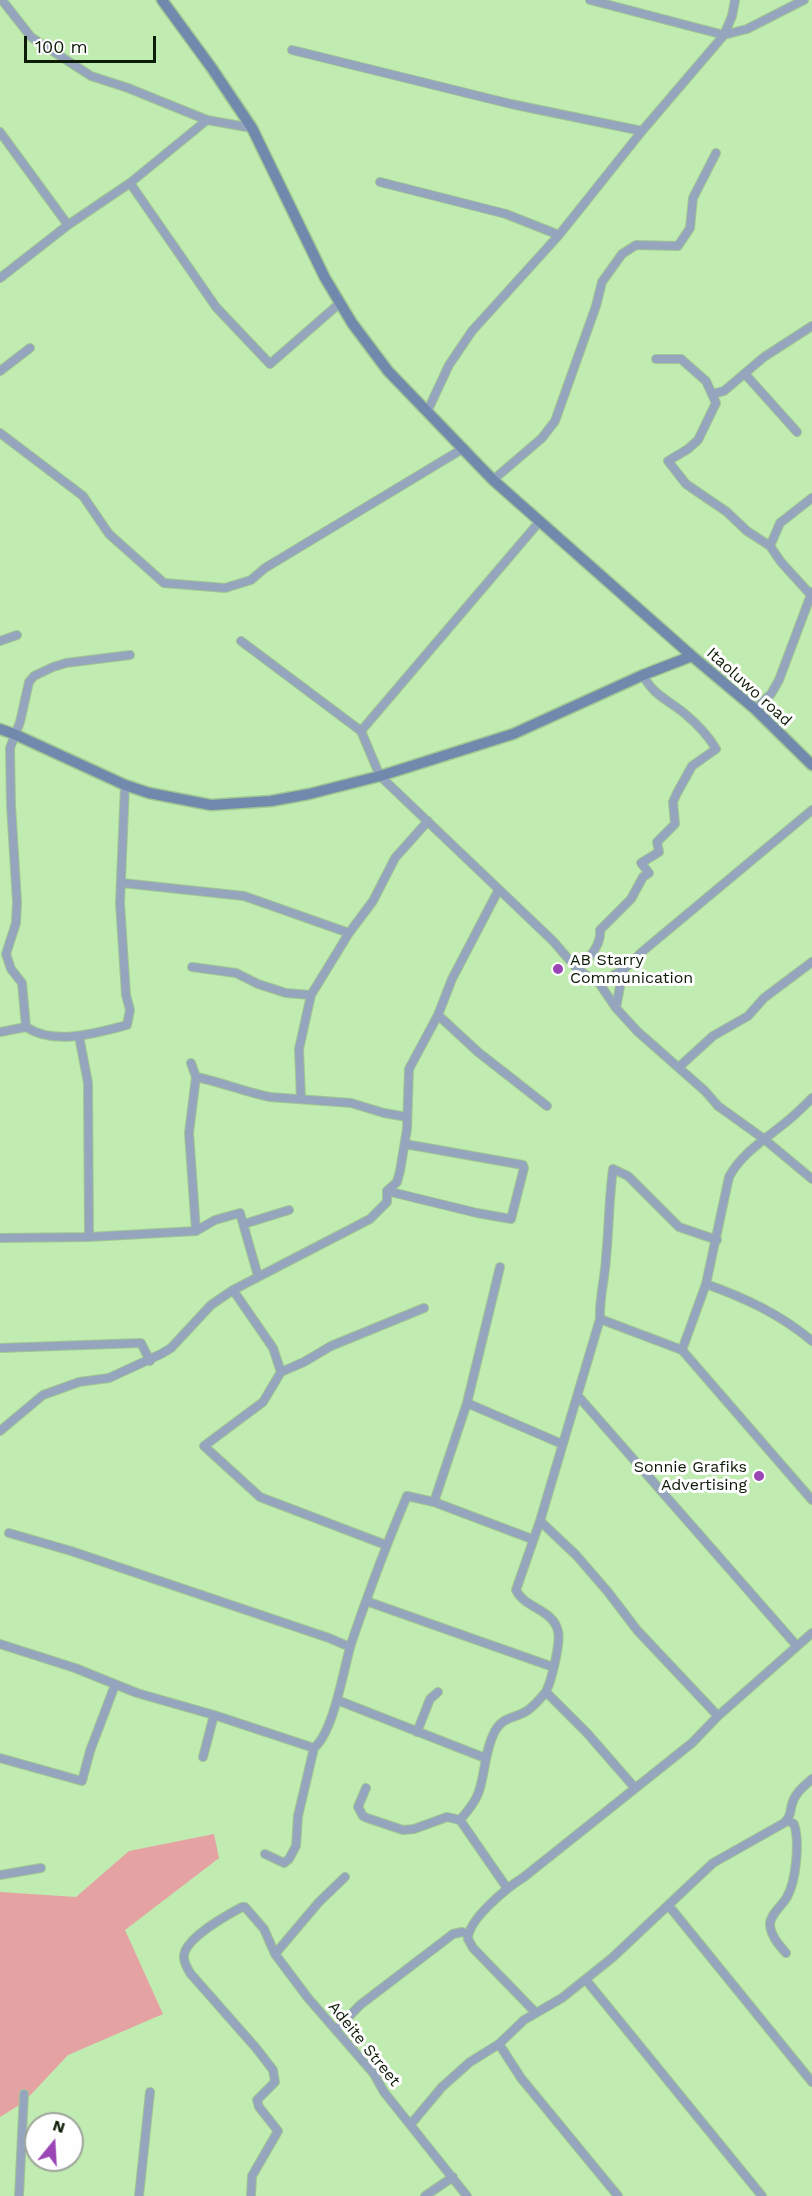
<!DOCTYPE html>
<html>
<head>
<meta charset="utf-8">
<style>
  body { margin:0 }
  #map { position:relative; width:812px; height:2196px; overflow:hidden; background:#c0ebb1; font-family:"Work Sans",sans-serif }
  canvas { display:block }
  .north { position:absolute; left:24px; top:2112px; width:60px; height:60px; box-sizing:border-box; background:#fefefe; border:2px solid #9ea49b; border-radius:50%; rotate:18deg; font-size:16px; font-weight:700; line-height:24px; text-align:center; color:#0d1c07 }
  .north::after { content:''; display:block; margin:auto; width:21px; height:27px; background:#9a46b4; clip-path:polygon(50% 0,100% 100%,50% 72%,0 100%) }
  .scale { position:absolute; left:24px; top:36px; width:132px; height:27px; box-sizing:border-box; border:3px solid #0d1c07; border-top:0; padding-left:8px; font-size:18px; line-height:21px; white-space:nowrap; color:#0d1c07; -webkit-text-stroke:4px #fefefe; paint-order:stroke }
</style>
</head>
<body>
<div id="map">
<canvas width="812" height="2196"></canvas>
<div class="north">N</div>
<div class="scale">100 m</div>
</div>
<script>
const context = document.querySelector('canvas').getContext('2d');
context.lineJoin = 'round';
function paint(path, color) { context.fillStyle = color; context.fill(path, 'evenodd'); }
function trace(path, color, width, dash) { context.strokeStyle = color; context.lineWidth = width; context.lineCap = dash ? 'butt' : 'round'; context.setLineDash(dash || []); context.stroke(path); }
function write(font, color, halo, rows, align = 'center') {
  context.font = font + ' "Work Sans",sans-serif'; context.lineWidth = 6; context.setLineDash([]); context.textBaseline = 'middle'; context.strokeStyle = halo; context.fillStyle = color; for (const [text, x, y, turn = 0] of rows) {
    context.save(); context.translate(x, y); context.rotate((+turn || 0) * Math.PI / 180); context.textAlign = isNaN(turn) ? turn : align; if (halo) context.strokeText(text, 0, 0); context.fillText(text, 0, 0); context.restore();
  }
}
paint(new Path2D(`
  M214,1834L219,1858L125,1930L163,2014L68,2055L24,2102L0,2117V1892L76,1897L129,1851Z`), '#e5a2a3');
const street = new Path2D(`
  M2,0L31,37L91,76L128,88L207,120L252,128
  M590,0L724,35L747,29L804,0
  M292,50L511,104L642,131
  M0,132L68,225
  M380,182L506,214L559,235
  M130,183L216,307L270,364L340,303
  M0,278L68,225L130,183L207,120
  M656,359H681L706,381L716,403L698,440L688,449L668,461L686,484L727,512L747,531L770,546L781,562L810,594
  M0,371L30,348
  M745,374L797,432
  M712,394L724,391L764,357L812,326
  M427,412L449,365L472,331L559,235L642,131L724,35L732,16L735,0
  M0,433L83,496L109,534L164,583L225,588L251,580L265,568L464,448
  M493,480L542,438L555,421L596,306L602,282L622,254L636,245L678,246L690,228L693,198L716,153
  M770,546L780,523L812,498
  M0,641L17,635
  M241,641L361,731L380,776L553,941L578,970L599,983L616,1008L637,1031L705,1091L718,1106L764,1139L812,1179
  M755,709L771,694L779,680L812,592
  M361,731L540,521
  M122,883L244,896L349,933
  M192,967L236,973L258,984L286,993L311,995
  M578,970C587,959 602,946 600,930L631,899L643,877L649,873L641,863L659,852L657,842L675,824L673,802L677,793L692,766L716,749C708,735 696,723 684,713C668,700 653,695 643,675
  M599,983L623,970L643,951L812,810
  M616,1008L623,970
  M438,1015L478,1052L547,1106
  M26,1027L22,983L11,969L6,954L16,923L17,902L11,805L10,748L20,722L29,682L34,676L53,667L66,663L130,655
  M0,1032L26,1027C55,1046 96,1033 127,1025L130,1010L126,995L120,903L125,785
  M79,1036L88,1083L89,1237
  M191,1063L196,1077C221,1082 245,1092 270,1097L351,1103L384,1113L407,1117
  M679,1067L713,1036L748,1016L764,998L812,962
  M301,1099L299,1049L311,995L349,933L373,901L395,858L428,821
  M387,1191L477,1213L511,1219L524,1168L523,1165L405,1144
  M244,1224L289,1210
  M196,1231L189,1133L196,1077
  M0,1238L89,1237L196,1231L215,1220L240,1213L258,1276
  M706,1284C745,1298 780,1314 812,1341
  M233,1290L273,1348L281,1372L263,1402L204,1446L260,1497L386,1545
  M600,1319L682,1350L812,1500
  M0,1348L141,1343L150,1361
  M682,1350L706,1284L729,1177C743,1151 769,1137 791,1118C798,1112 805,1105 812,1098
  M281,1372L304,1362L331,1346L424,1308
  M578,1396L797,1646
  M467,1403L562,1444
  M0,1431L43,1395L79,1382L109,1378L161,1354L171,1348L211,1305L233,1290L370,1219L387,1202V1191L397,1182L400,1171L407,1129L409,1069L438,1015L452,979L498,891
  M434,1502L467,1403L500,1267
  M540,1521L576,1555L608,1592L637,1630L718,1716
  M9,1533L71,1551L329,1638L350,1647
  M366,1601L553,1667
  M0,1644L75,1668L137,1693L214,1715L314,1748
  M546,1692L587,1733L635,1788
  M337,1700L485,1758
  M417,1732L430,1699L438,1692
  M203,1757L214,1715
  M0,1758L82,1781L90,1751L115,1685
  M366,1788L358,1807L363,1816L367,1818L403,1830L414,1829L447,1817L460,1820L507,1888
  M460,1820C467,1812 474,1804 478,1794C486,1773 484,1751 495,1731C503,1717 512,1719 525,1712C531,1709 540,1699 545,1693C551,1684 561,1642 558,1631C553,1609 524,1608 516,1590L540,1521L600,1319C599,1298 605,1279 606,1258C609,1228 609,1198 613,1169L628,1176L679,1227L717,1240
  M265,1854L284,1863L289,1859L296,1846L298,1816L314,1748C334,1731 343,1671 351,1644C368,1594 386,1545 407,1496L434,1502L532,1539
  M0,1875L41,1868
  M669,1906L812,2082
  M786,1953C779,1945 771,1936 770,1925C770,1914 782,1906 787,1897C796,1881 800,1842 794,1824L787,1820
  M275,1954L319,1902L345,1877
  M586,1980L762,2196
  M535,2012L473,1948L468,1939C468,1919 508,1887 524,1877L692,1743L718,1716L812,1633
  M336,2030L360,2005L453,1934L462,1932L468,1934
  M499,2044L521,2078L618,2196
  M411,2124L442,2087L470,2062L499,2044L524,2020L562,1998L612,1958L713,1863L784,1823C791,1816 790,1812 792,1804C795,1793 804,1786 812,1779
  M19,2196L24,2094
  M139,2196L150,2092
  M251,2196L252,2176L278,2131L259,2107L257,2100L275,2082L273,2070L256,2048L190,1973C187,1967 183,1962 184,1955C186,1938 227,1915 242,1907H245L264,1929L275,1954L308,1998L374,2074L384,2092L467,2196
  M425,2196L453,2177`);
const secondary = new Path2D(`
  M162,0L211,67L252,128L325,278L352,323L388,371L493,480L692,656L755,709L812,765
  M0,729L14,734L125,785L149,793L211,805L271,801L309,794L380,776L513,734L643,675L692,656`);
trace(street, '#a0c692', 10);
trace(secondary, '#a0c692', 13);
trace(street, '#94a5bd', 8);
trace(secondary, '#7089ac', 10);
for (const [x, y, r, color] of [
  [558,969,6,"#9a46b4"],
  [759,1476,6,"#9a46b4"]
]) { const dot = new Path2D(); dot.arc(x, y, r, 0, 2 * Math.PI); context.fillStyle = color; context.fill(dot); trace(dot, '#fefefe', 2); }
write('16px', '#0d1c07', '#fefefe', [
  ["Itaoluwo road",749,687,42],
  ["Adeite Street",364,2044,51]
]);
write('16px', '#0d1c07', '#fefefe', [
  ["AB Starry",570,960],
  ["Communication",570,978],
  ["Sonnie Grafiks",747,1467,"right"],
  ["Advertising",747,1485,"right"]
], 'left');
</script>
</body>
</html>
